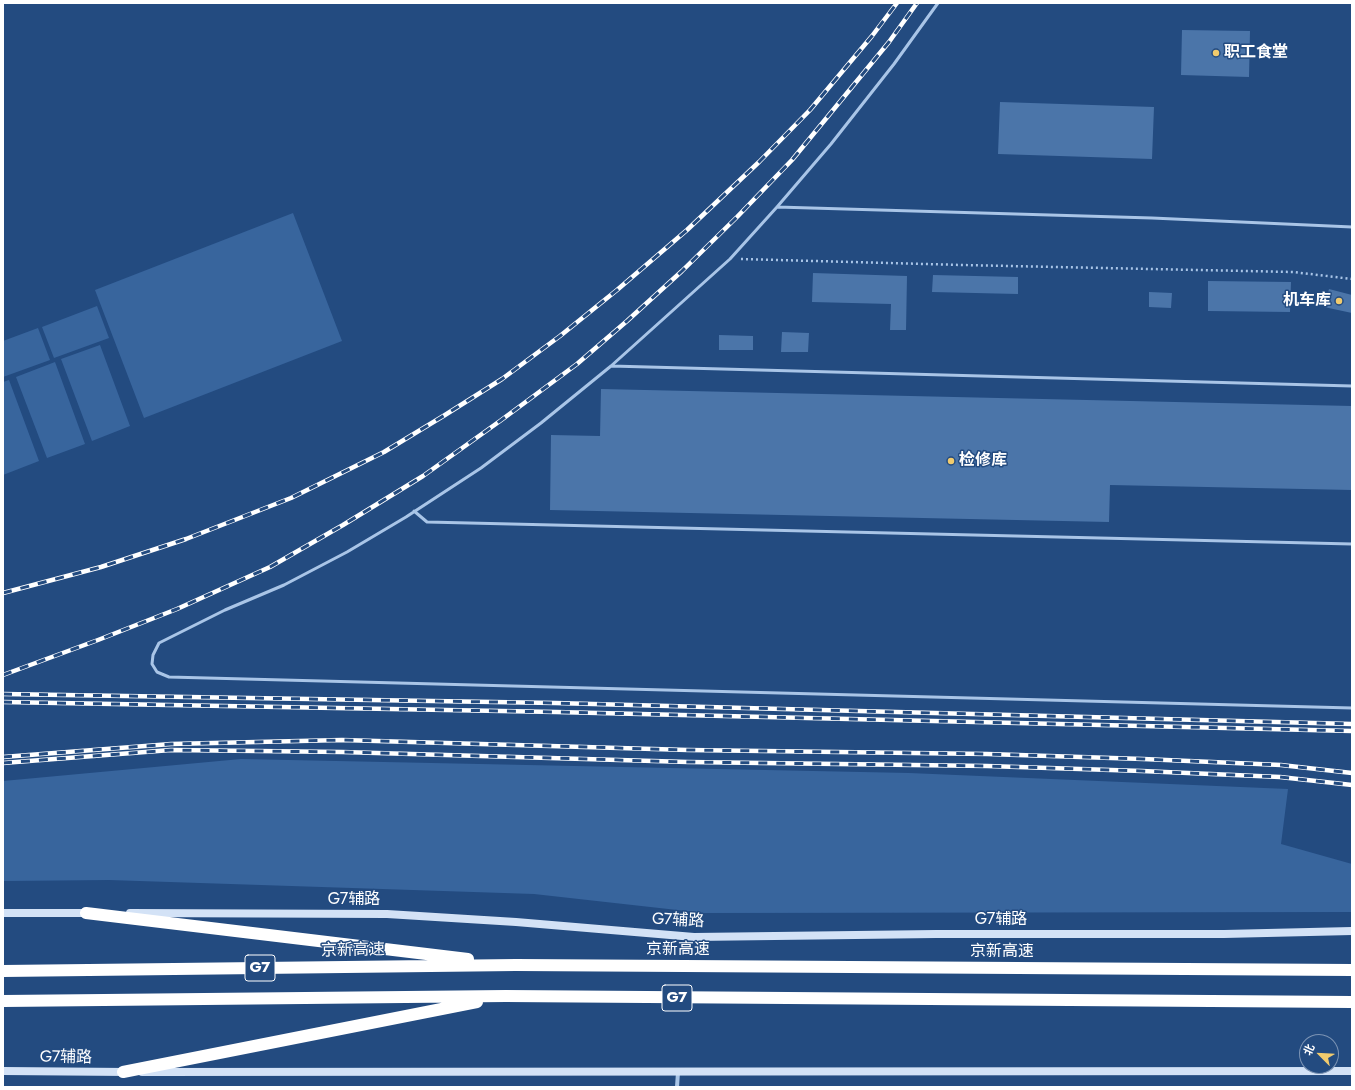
<!DOCTYPE html>
<html>
<head>
<meta charset="utf-8">
<style>
  body { margin:0 }
  #map { position:relative; width:1355px; height:1090px; overflow:hidden; background:#234b80; font-family:Jost,"Noto Sans SC",sans-serif }
  canvas { display:block }
  .frame { position:absolute; inset:0; border:4px solid #fff; pointer-events:none }
  .north { position:absolute; left:1299px; top:1034px; width:40px; height:40px; box-sizing:border-box; background:#234b80; border:1px solid #7b93b3; border-radius:50%; rotate:294deg; font-size:11px; font-weight:700; line-height:16px; text-align:center; color:#fff }
  .north::after { content:''; display:block; margin:auto; width:14px; height:18px; background:#f1cb6d; clip-path:polygon(50% 0,100% 100%,50% 72%,0 100%) }
</style>
</head>
<body>
<div id="map">
<canvas width="1355" height="1090"></canvas>
<div class="frame"></div>
<div class="north">北</div>
</div>
<script>
const context = document.querySelector('canvas').getContext('2d');
context.lineJoin = 'round';
function paint(path, color) { context.fillStyle = color; context.fill(path, 'evenodd'); }
function trace(path, color, width, dash) { context.strokeStyle = color; context.lineWidth = width; context.lineCap = dash ? 'butt' : 'round'; context.setLineDash(dash || []); context.stroke(path); }
function write(font, color, halo, rows, align = 'center') {
  context.font = font + ' Jost,"Noto Sans SC",sans-serif'; context.lineWidth = 3; context.setLineDash([]); context.textBaseline = 'middle'; context.strokeStyle = halo; context.fillStyle = color; for (const [text, x, y, turn = 0] of rows) {
    context.save(); context.translate(x, y); context.rotate((+turn || 0) * Math.PI / 180); context.textAlign = isNaN(turn) ? turn : align; if (halo) context.strokeText(text, 0, 0); context.fillText(text, 0, 0); context.restore();
  }
}
paint(new Path2D(`
  M293,213L342,341L144,418L95,290Z
  M97,306L109,338L54,358L42,327Z
  M38,328L50,360L3,377V341Z
  M100,345L130,426L92,441L61,359Z
  M55,362L85,444L47,458L16,377Z
  M9,380L39,461L3,475V382Z
  M241,759L909,773L1288,789L1281,844L1352,864V912L704,913L534,894L109,880L3,881V781Z`), '#38659d');
paint(new Path2D(`
  M1182,30L1250,31L1249,77L1181,75Z
  M1000,102L1154,107L1152,159L998,154Z
  M813,273L907,276L906,330H890L891,304L812,302Z
  M933,275L1018,277V294L932,292Z
  M1208,281L1291,282L1290,312L1208,311Z
  M1329,289L1352,295V313L1324,307Z
  M1149,292L1172,293L1171,308L1149,307Z
  M782,332L809,333L808,352H781Z
  M719,335L753,336V350H719Z
  M601,389L1352,406V490L1110,485L1109,522L550,510L551,435L600,436Z`), '#4b75a9');
trace(new Path2D(`
  M741,259L962,265L1293,272L1352,279`), '#a9c5e7', 2.5, [2, 3]);
trace(new Path2D(`
  M938,3L894,64L831,144L777,207L730,259L611,366L541,423L481,468L406,517L347,552L284,585L225,610L159,643L153,655L152,664L157,672L169,677L1352,708
  M777,207L1152,218L1352,227
  M611,366L1352,386
  M414,511L427,522L1352,544`), '#a9c5e7', 3);
trace(new Path2D(`
  M677,1087L678,1072`), '#a9c5e7', 4);
trace(new Path2D(`
  M3,913H90
  M130,913L387,914L516,922L694,937L936,934H1224L1352,931
  M3,1071L128,1072
  M142,1072L1352,1071`), '#d3e2f6', 8);
trace(new Path2D(`
  M86,913L468,959
  M3,971L516,965L1352,970
  M3,1001L506,996L1352,1002
  M123,1072L477,1002`), '#fff', 12);
const rail = new Path2D(`
  M3,593L101,567L186,539L291,498L384,452L445,415L502,379L560,336L617,290L687,230L759,162L810,110L872,36L897,3
  M3,675L98,640L177,609L270,567L343,525L423,476L500,421L577,364L627,321L682,271L737,217L792,160L889,42L917,3
  M3,694L555,703L1352,724
  M3,702L556,712L1352,731
  M3,757L171,744L342,740L688,750L987,754L1143,759L1281,765L1352,773
  M3,763L171,750L342,752L688,762L987,766L1142,771L1280,777L1352,785`);
trace(rail, '#fff', 4.5);
trace(rail, '#234b80', 3, [9]);
for (const [x, y, r, color] of [
  [1216,53,4,"#f1cb6d"],
  [1339,301,4,"#f1cb6d"],
  [951,461,4,"#f1cb6d"]
]) { const dot = new Path2D(); dot.arc(x, y, r, 0, 2 * Math.PI); context.fillStyle = color; context.fill(dot); trace(dot, '#234b80', 1.5); }
for (const [x, y, w] of [
  [260,968,30],
  [677,998,30]
]) { const box = new Path2D(); box.roundRect(x - w / 2, y - 13, w, 26, 3); context.fillStyle = '#234b80'; context.fill(box); trace(box, '#fff', 1); }
write('bold 15px', '#fff', null, [
  ["G7",260,968],
  ["G7",677,998]
]);
write('bold 16px', '#fff', '#234b80', [
  ["职工食堂",1224,53],
  ["机车库",1331,301,"right"],
  ["检修库",959,461]
], 'left');
write('16px', '#fff', '#234b80', [
  ["G7辅路",354,900],
  ["G7辅路",1001,920],
  ["G7辅路",678,921,3],
  ["京新高速",678,950],
  ["京新高速",353,951,-1],
  ["京新高速",1002,952],
  ["G7辅路",66,1058,1]
]);
</script>
</body>
</html>
